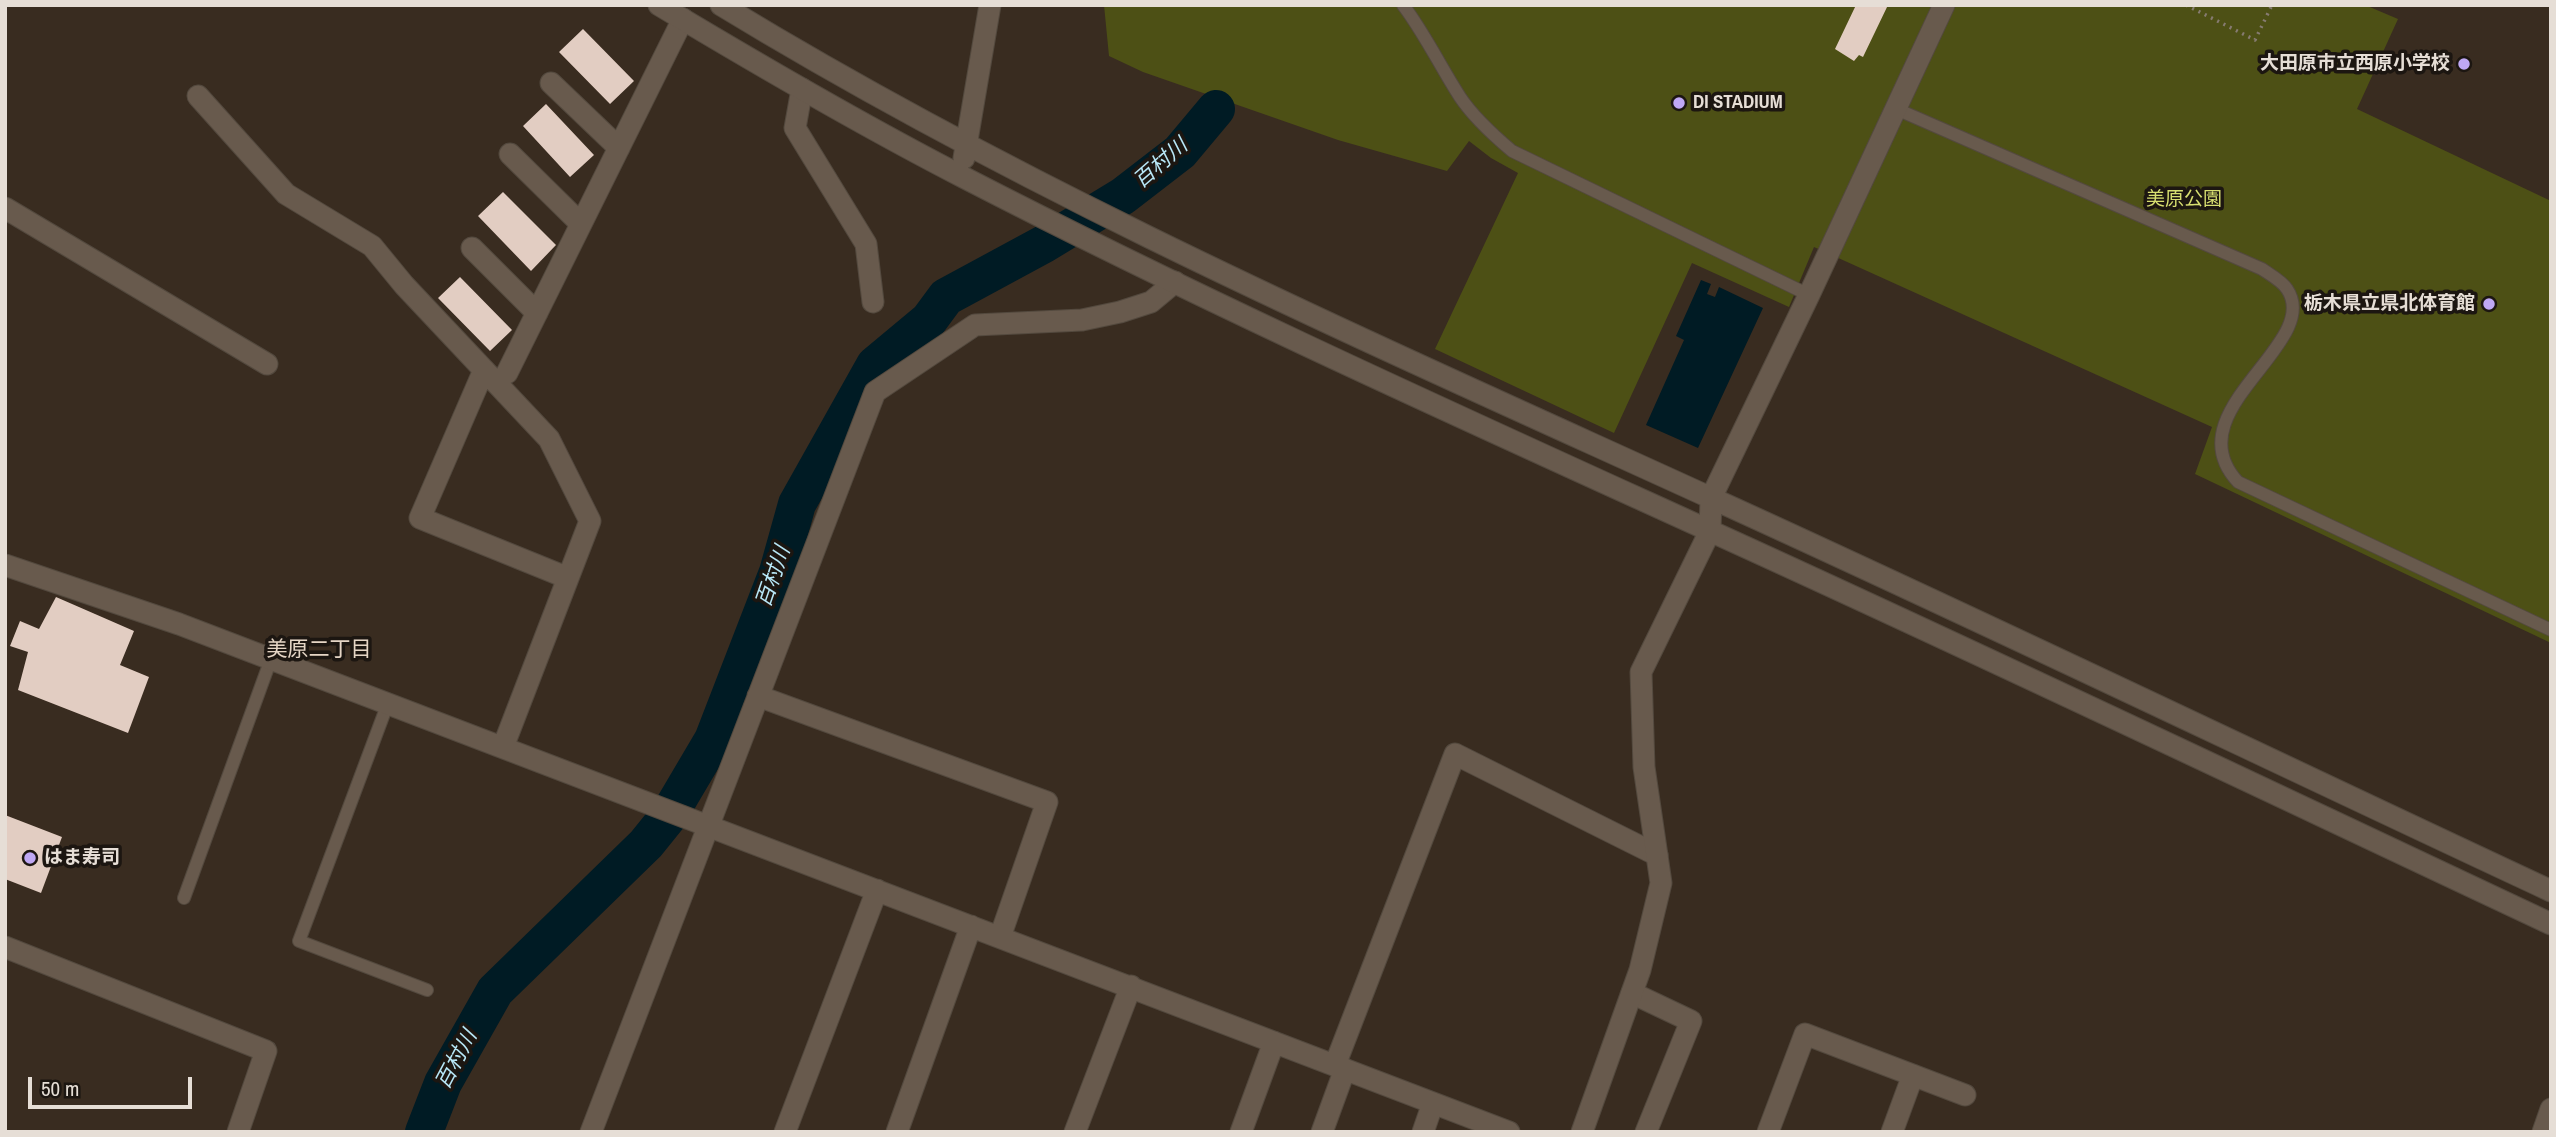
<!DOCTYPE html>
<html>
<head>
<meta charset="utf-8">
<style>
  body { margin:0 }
  #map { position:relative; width:2556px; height:1137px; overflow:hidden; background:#392c20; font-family:"Archivo Narrow",sans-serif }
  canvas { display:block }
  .frame { position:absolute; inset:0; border:7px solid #e6ded6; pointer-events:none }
  .scale { position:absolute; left:28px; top:1077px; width:164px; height:32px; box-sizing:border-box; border:4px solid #e6ded6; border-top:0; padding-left:9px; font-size:21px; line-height:24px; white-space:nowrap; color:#e6ded6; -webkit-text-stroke:5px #1c1611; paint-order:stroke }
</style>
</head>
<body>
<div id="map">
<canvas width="2556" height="1137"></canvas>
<div class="frame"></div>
<div class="scale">50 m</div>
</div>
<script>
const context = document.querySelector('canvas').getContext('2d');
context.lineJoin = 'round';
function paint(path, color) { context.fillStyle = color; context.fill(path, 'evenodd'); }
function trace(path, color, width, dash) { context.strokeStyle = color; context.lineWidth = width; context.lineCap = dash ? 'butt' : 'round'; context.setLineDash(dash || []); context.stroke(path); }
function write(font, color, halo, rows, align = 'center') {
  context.font = font + ' "Archivo Narrow","Noto Sans JP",sans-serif'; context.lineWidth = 7; context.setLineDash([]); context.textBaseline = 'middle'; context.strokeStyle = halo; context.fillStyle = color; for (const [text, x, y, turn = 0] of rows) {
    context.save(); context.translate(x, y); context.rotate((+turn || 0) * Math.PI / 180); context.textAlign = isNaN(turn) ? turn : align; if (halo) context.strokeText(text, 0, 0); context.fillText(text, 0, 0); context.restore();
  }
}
paint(new Path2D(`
  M1104,5H2365L2398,19L2357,109L2551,201V643L2195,474L2212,427L1814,247L1789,307L1692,263L1614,433L1435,349L1518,173L1491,158L1469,141L1447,171L1338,140L1143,72L1109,56Z`), '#4d5015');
paint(new Path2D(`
  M1701,280L1711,284L1707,294L1715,297L1719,287L1763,308L1698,448L1646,425L1684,340L1676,336Z`), '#001b24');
trace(new Path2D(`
  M424,1132L443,1083L495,991L646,844L667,818L713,740L778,572L797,504L875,365L929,320L946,297L1044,244L1123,196L1180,152L1216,109`), '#001b24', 38);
paint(new Path2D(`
  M1856,5H1888L1863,57L1859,55L1854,61L1835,49Z
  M583,29L634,81L610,104L559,52Z
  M546,104L594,155L570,177L523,126Z
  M503,192L556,245L531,271L478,216Z
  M460,277L512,330L490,351L438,298Z
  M56,597L134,631L120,665L149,677L128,733L18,690L28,652L10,646L20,621L39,629Z
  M5,815L62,837L41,893L5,879Z`), '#e2cdc2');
const lane = new Path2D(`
  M1403,5C1425,34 1440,66 1460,97C1474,118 1493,135 1512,151L1809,295
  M1894,108L2262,269C2269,274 2282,281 2287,289C2324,344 2172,411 2238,482L2551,630
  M388,703L299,941L427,990
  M184,898L271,659`);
const street = new Path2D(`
  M551,83L619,148
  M802,89L795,128L866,244L873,302
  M198,96L286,194L372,246L404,285L549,439L590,521L503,747
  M510,154L581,224
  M5,208L267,364
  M472,248L537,313
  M484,370L420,518L568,578
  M507,373L683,19
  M5,565L179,624L1509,1132
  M758,696L1047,802L1000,937
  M5,947L266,1051L238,1132
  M1632,993L1691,1021L1646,1132
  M1335,1065L1455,754L1657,855
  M591,1132L875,392L975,325L1082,320L1120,312L1151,302L1175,282
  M785,1132L877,890
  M897,1132L971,926
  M1075,1132L1131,986
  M1241,1132L1274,1042
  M1322,1132L1345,1069
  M1423,1132L1433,1103
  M1768,1132L1805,1034L1965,1095
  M1892,1132L1913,1075`);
const secondary = new Path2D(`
  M659,5C759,65 860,124 963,177C1207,303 1458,416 1708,530C1990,658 2270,792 2551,924
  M721,5C1036,197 1374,344 1709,497C1991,625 2270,760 2551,891
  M964,158L990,5
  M1582,1132L1640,970L1661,883L1644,767L1641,672L1710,531L1711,498L1809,295L1944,5
  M2543,1132L2551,1109`);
trace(lane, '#53493e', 14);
trace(street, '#53493e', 23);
trace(secondary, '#53493e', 23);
trace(new Path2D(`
  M2186,5L2255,40L2272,5`), '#867b71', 3.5, [2, 5]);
trace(lane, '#685a4d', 12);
trace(street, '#685a4d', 21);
trace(secondary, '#685a4d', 21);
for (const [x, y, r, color] of [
  [2464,64,7,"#bfa8f4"],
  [1679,103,7,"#bfa8f4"],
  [2489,304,7,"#bfa8f4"],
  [30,858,7,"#bfa8f4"]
]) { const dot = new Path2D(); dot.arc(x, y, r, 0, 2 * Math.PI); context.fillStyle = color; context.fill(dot); trace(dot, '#1c1611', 2.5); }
write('bold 19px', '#e6ded6', '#1c1611', [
  ["大田原市立西原小学校",2450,64],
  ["DI STADIUM",1693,103,"left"],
  ["栃木県立県北体育館",2475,304],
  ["はま寿司",44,858,"left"]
], 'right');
write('19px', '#d7de70', '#1c1611', [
  ["美原公園",2184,200]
]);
write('italic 21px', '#b8e7f7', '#1c1611', [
  ["百村川",1161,164,-41],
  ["百村川",774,577,-71],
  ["百村川",457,1060,-62]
]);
write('21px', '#e5d5c5', '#1c1611', [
  ["美原二丁目",319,650]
]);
</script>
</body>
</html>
